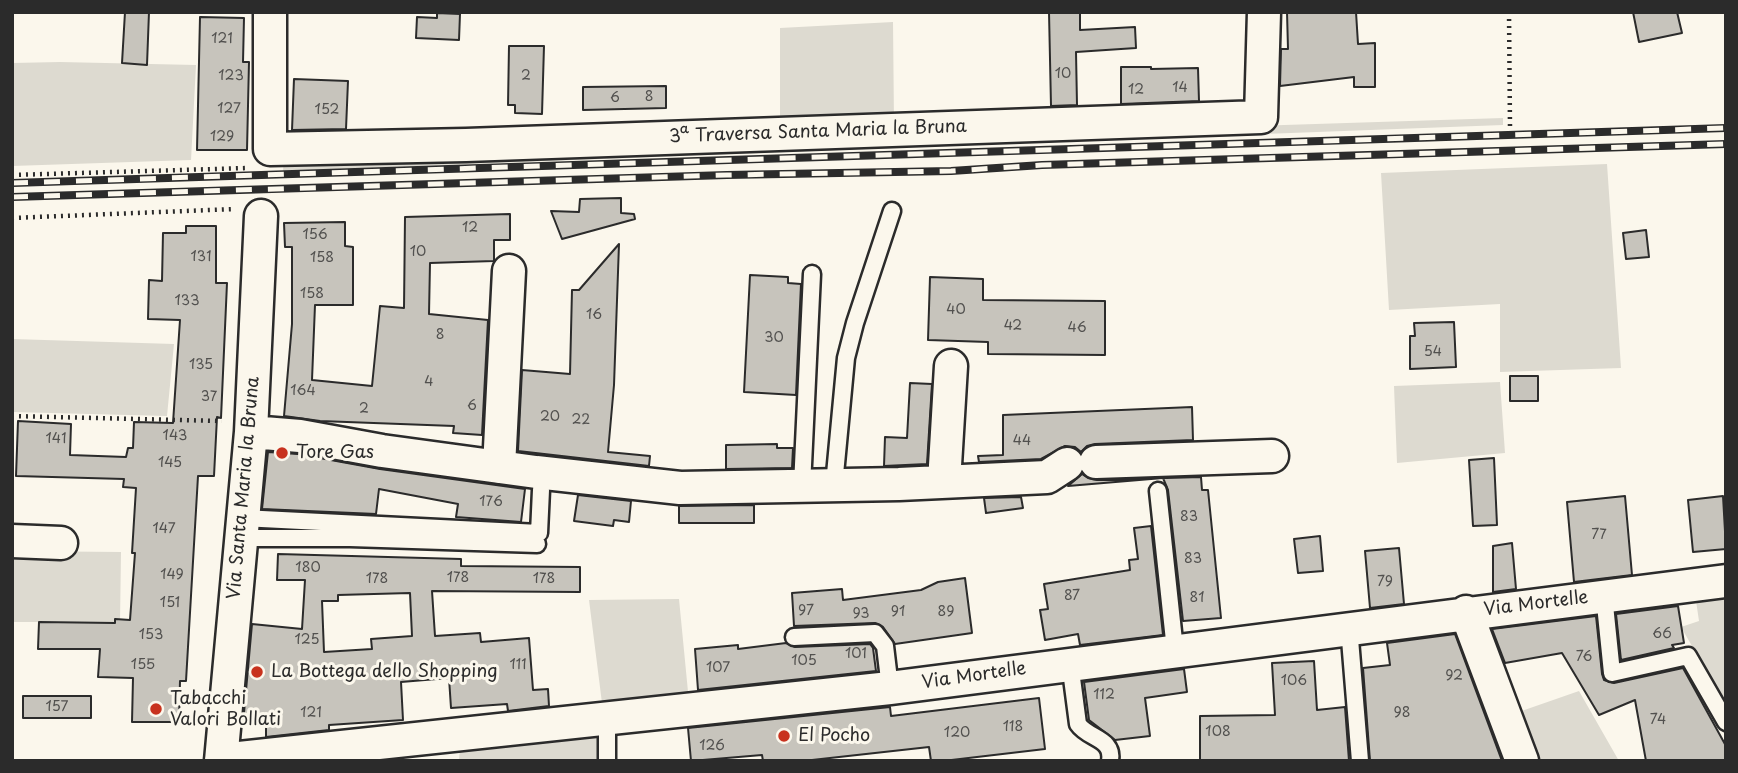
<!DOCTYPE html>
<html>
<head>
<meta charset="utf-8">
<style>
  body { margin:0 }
  #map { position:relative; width:1738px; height:773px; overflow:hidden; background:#fbf7ec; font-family:"Playpen Sans",sans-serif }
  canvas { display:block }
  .frame { position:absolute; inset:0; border:14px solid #2b2b2b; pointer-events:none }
</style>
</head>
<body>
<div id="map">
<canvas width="1738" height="773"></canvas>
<div class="frame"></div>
</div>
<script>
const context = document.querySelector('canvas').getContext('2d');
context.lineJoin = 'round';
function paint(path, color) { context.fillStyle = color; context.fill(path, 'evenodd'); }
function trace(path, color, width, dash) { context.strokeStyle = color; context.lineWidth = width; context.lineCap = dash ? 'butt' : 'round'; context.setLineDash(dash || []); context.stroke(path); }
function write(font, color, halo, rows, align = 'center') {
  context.font = font + ' "Playpen Sans",sans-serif'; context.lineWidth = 6; context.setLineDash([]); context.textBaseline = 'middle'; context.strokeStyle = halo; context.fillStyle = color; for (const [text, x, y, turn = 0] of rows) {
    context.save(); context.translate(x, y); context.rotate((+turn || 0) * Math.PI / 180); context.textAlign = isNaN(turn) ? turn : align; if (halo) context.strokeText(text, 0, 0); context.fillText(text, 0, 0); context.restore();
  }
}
paint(new Path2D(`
  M893,22L894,123L780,125V28Z
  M60,62L196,65L191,160L12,166V63Z
  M1503,118V125L283,171L284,157Z
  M1607,164L1621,368L1500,372V304L1389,310L1381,173Z
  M12,339L174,344L167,416L12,412Z
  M1500,382L1505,453L1397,463L1394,386Z
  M12,551L121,552L120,622H12Z
  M1726,590V705L1681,627L1699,621L1695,594Z
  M679,599L689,702L603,711L589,600Z
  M1579,691L1619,761H1530L1513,714Z
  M601,728L600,761H459L460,746Z`), '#dddad0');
const building = new Path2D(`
  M125,12H149L147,65L122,63Z
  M1049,12H1080V30L1135,27L1136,48L1076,52L1077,105L1051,106Z
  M1287,12H1356L1358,44L1375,43V87H1354V77L1280,86L1281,49H1288Z
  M1633,12H1677L1682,33L1639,42Z
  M437,13L460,14L459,40L416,38L417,17L437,18Z
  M200,17L244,18L243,62H249L247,150H197Z
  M509,46H544L542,114L515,113V105H508Z
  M1121,67H1151V69L1198,68L1199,101L1121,104Z
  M294,79L348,81L346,129L292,130Z
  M666,86V108L583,110V87Z
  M621,198V213L634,214L635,219L562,239L551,211L579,212L580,199Z
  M510,214V240H494V261L430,263L429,314L488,320L482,435L453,433L454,426L320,421L284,416L292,324V247H285L284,223L345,222V246L353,247V305H315L312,380L372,386L380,306L404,308L405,217Z
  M186,226H216V283H227L221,418L217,417L214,476H198L186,681H180L179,722H132L133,678L98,677L100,649H38L39,622L115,623V619L130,620L135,553H132L136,488L123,487L124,479L16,476L18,421L71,424L70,455L126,457L128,448H133L134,422L173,423L180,320L148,319L149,280L162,281L163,233H186Z
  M1646,230L1649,257L1626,259L1623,233Z
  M619,244L614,385L608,452L650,456L649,466L518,451L522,370L570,374L572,290H579Z
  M750,275L788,277V283L801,284L796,395L744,392Z
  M930,277L983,279V300L1105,301V355L988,354V342L928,340Z
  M1454,322L1456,367L1410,369V336H1415L1414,323Z
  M1510,376H1538V401H1510Z
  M910,383L932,384L927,464L884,466L885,437L907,438Z
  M1192,407L1193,440L1095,444L1087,446L1081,452L1075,447L1065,446L1041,459L979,462L978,456L1003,455V415Z
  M777,444V448H793L792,468L726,469V445Z
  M268,452L298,454L380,469L525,489L521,522L456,517L458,504L379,489L376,514L262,509Z
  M1494,458L1497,525L1473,526L1469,460Z
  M1082,474L1088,478L1097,480L1201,477L1202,490H1208L1221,618L1183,621L1168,490L1163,478L1068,486Z
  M578,495L631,501L629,522L614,520L613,526L574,521Z
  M1625,496L1632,575L1574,582L1567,502Z
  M1723,496L1726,549L1693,552L1688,500Z
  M1021,497L1023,508L986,513L984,498Z
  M754,505V523H679V506Z
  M1151,526L1163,635L1080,645L1078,634L1045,640L1040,610L1048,609L1044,584L1130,570L1129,560L1138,559L1134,528Z
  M1320,536L1323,571L1298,573L1294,539Z
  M1512,543L1516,589L1493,592V546Z
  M1399,548L1404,604L1370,608L1365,551Z
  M278,554L461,559V566L580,567V592L432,591L435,636L480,633L481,642L529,638L533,690L548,689L549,706L508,711L507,704L451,708L449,678L401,682L403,720L329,725V730L266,737V724H243L252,624L302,629L305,580H277ZM410,593L412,636L371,639L372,649L324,652L322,601H338V595Z
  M965,578L972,633L895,644L883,627L875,623L794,626L792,593L842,589L843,600L921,590L938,582Z
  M1678,606L1684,643L1672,645L1674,648L1621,660L1616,614Z
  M1596,616L1602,674L1604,680L1614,683L1683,668L1726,746V761H1646L1635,700L1599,715L1562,653L1505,663L1492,629Z
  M1455,634L1502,761H1370L1363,668L1390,665L1387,643Z
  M786,643L795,647L870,644L873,648L876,671L698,690L695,649L738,645V649Z
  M1314,661L1317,710L1345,707L1349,761H1200V716L1275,715L1272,663Z
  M1184,669L1187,692L1145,698L1150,736L1115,740L1089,720L1084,682Z
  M23,696H91V718H23Z
  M1039,698L1045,749L943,761H931L929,747L803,761H763L762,755L691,761L688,728L890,707L891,716Z`);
paint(building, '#c7c4bc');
trace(building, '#2b2b2b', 2);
const service = new Path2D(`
  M834,485L846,358L855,323L892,211
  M802,486L812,274
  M1158,491L1175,650
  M242,518L539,533L541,490
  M240,538H350L537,544
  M1604,595L1612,673L1688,656L1726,722
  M1349,627L1360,761
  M794,637L875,633L885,646L890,688
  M1070,663L1078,724C1088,739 1114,738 1110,761
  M607,761V718`);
const minor = new Path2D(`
  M270,12V149L466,145L1261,117L1264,12
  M251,432L300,436L382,451L536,472L680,488L899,484L1047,477L1067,464
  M1096,462L1272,456
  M499,467L509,271
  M944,482L951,366
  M12,541L61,543
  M1466,612L1522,761
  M221,760L890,688L1726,581
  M221,761L251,432L261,216`);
trace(service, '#2b2b2b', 21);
trace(minor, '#2b2b2b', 37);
trace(new Path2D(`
  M1509,12L1510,128
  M12,175L248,168
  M12,218L235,209
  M12,416L222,421`), '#2b2b2b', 4.5, [2, 5]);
trace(service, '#fbf7ec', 16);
trace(minor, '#fbf7ec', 32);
const rail = new Path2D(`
  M12,183L1726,128
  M12,197L727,175L951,171L1042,165L1726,144`);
trace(rail, '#2b2b2b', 8);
trace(rail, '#fbf7ec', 5, [16]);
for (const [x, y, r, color] of [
  [282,453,7,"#c8321e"],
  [257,672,7,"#c8321e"],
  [156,709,7,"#c8321e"],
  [784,736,7,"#c8321e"]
]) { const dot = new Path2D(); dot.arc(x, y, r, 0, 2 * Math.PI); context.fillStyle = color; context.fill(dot); trace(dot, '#fbf7ec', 2.5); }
write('14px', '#52514f', null, [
  ["121",222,39],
  ["10",1063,74],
  ["123",231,76],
  ["2",526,76],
  ["14",1180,88],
  ["12",1136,90],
  ["8",649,97],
  ["6",615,98],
  ["127",229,109],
  ["152",327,110],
  ["129",222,137],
  ["12",470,228],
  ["156",315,235],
  ["10",418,252],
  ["131",201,257],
  ["158",322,258],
  ["158",312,294],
  ["133",187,301],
  ["40",956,310],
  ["16",594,315],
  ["42",1013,326],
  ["46",1077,328],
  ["8",440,335],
  ["30",774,338],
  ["54",1433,352],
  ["135",201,365],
  ["4",429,382],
  ["164",303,391],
  ["37",209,397],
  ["6",472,406],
  ["2",364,409],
  ["20",550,417],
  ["22",581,420],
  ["143",175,436],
  ["141",56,439],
  ["44",1022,441],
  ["145",170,463],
  ["176",491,502],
  ["83",1189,517],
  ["147",164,529],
  ["77",1599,535],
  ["83",1193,559],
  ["180",308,568],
  ["149",172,575],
  ["178",458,578],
  ["178",377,579],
  ["178",544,579],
  ["79",1385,582],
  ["87",1072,596],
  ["81",1197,598],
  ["151",170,603],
  ["97",806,611],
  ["91",898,612],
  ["89",946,612],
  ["93",861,614],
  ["66",1662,634],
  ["153",151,635],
  ["125",307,640],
  ["101",856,654],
  ["76",1584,657],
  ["105",804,661],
  ["155",143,665],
  ["111",518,665],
  ["107",718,668],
  ["92",1454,676],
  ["106",1294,681],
  ["112",1104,695],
  ["157",57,707],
  ["121",311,713],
  ["98",1402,713],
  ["74",1658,720],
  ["118",1013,727],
  ["108",1218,732],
  ["120",957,733],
  ["126",712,746]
]);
write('18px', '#2b2b2b', '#fbf7ec', [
  ["3ª Traversa Santa Maria la Bruna",818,132,-2],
  ["Via Santa Maria la Bruna",244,488,-85],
  ["Via Mortelle",1536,604,-7],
  ["Via Mortelle",974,676,-8]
]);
write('18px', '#2b2b2b', '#fbf7ec', [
  ["Tore Gas",296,453],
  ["La Bottega dello Shopping",271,672],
  ["Tabacchi",170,699],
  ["Valori Bollati",170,720],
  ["El Pocho",798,736]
], 'left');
</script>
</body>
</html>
